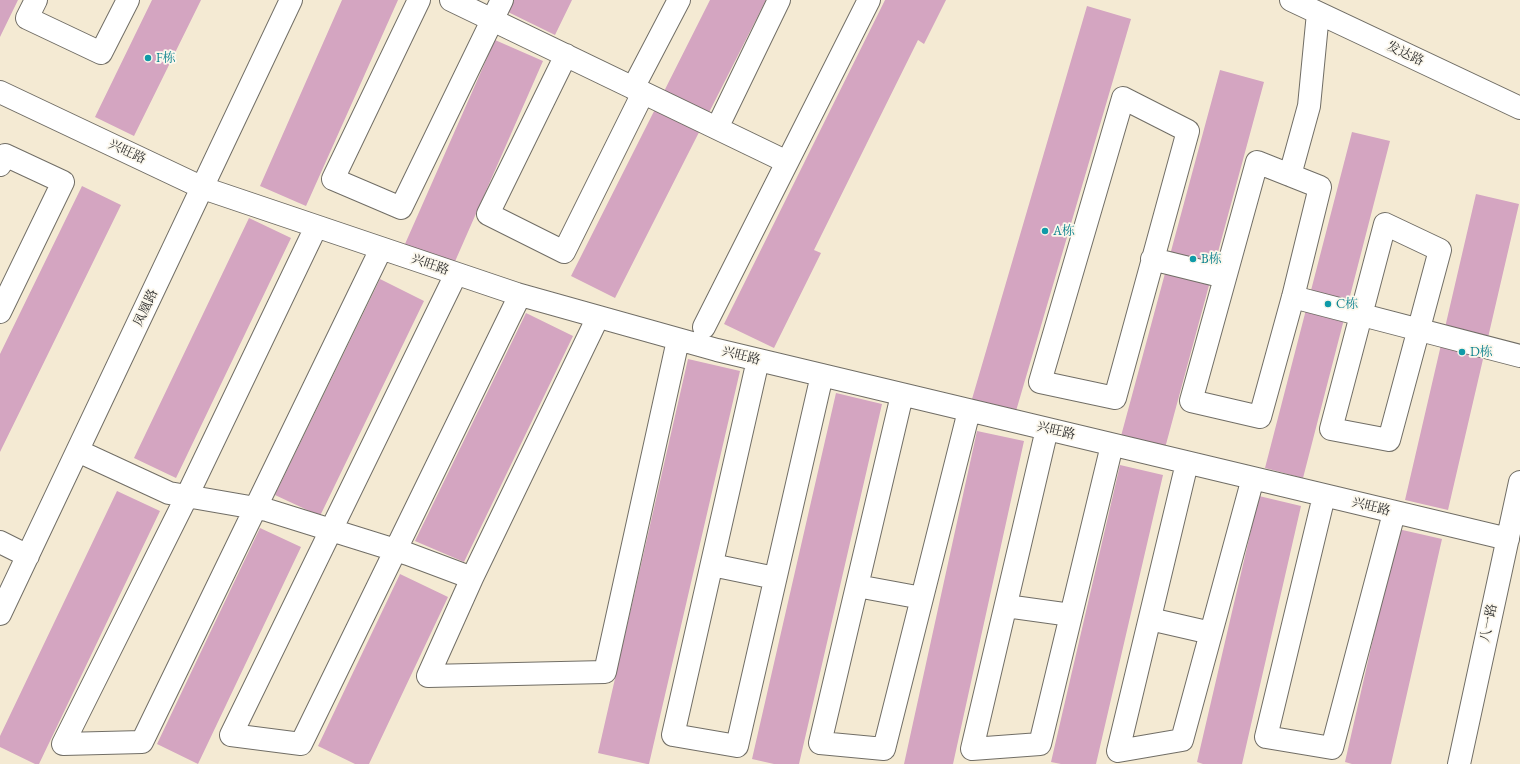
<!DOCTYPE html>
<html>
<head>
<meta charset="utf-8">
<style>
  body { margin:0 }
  canvas { display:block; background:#f4ead3 }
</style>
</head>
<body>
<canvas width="1520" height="764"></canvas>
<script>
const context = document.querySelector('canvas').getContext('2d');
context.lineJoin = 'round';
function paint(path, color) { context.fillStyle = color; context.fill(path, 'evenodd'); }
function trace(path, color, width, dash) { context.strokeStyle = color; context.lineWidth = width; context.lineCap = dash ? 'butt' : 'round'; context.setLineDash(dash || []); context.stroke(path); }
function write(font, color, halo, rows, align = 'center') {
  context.font = font + ' "EB Garamond","Noto Serif SC",serif'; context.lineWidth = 3.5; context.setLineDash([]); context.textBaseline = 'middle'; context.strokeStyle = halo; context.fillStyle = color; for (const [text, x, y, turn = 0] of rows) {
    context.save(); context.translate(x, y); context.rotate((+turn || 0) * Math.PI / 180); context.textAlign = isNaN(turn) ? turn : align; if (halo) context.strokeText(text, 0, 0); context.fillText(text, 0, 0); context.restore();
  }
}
paint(new Path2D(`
  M0,0H18L0,37Z
  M152,0H201L134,136L95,117Z
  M342,0H398L306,206L260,186Z
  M514,0H572L555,35L508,12Z
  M710,0H766L615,298L571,276Z
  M885,0H946L924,44L918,40L814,250L821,253L774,348L724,324Z
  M1087,6L1131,19L1016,411L972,399Z
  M495,40L543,61L453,266L405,244Z
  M1220,70L1264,82L1165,448L1121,436Z
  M1352,132L1390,141L1303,478L1265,468Z
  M82,186L121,205L0,452V354Z
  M1476,194L1519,204L1448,510L1405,500Z
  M249,218L291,238L176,478L134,458Z
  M380,279L424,301L320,516L275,495Z
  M526,313L573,336L464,562L415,541Z
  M688,359L740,371L649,764H647L598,753Z
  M836,393L882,404L799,764H774L752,759Z
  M977,431L1024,441L953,764H904Z
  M1120,465L1163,475L1096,764H1061L1051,762Z
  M117,491L160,511L39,764H35L0,747V736Z
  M1259,496L1301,506L1242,764H1203L1197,762Z
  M260,528L301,547L198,764L157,744Z
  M1398,529L1442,539L1391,764H1352L1345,762Z
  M400,574L448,597L369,764H355L318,746Z`), '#d4a5c1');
const minor = new Path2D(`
  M36,0L27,18L101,53L128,0
  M419,0L333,179L401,208L502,0
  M451,0L787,162
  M1291,0L1520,108
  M566,55L488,214L564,252L643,93
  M633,88L679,0
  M0,92L203,188L517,294L717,350L1508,539
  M1123,98L1188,131L1115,398L1040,382Z
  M717,128L779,0
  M1257,162L1320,187L1293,297L1260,417L1191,401Z
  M0,165L5,155L63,182L0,312
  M1290,175L1309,106L1318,13
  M1385,224L1440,250L1389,440L1331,429Z
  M316,227L187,496L63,744L142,742L381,249
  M1152,259L1225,277
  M456,274L231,735L301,744L520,295
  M1293,297L1520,356
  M598,317L472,578L428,676L605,672L678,340
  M704,327L869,0
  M758,360L673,735L737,746L822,375
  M902,395L820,743L884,749L969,411
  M1047,429L972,749L1040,744L1112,445
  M78,451L169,493L267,510L408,554L472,578
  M1187,463L1118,751L1182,740L1253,478
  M1324,496L1266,737L1332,748L1394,513
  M0,542L28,556
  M712,565L775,578
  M857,586L922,598
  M1006,606L1071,615
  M0,614L291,0
  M1150,619L1211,633
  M1459,764L1520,482`);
trace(minor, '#716e66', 24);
trace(minor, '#fff', 22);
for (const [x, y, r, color] of [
  [148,58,4,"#0f9aa8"],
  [1045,231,4,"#0f9aa8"],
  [1193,259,4,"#0f9aa8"],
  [1328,304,4,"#0f9aa8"],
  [1462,352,4,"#0f9aa8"]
]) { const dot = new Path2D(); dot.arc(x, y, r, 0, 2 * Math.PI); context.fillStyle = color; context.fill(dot); trace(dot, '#fbf7ec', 1.5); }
write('13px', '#2b2b2b', '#fbf7ec', [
  ["发达路",1405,54,25],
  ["兴旺路",127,152,25],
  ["兴旺路",430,265,19],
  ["凤凰路",146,308,-65],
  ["兴旺路",741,356,14],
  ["兴旺路",1056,431,13],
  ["兴旺路",1371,507,14],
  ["八一路",1489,623,-78]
]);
write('13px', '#0d838f', '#fbf7ec', [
  ["F栋",156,58],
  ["A栋",1053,231],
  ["B栋",1201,259],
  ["C栋",1336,304],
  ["D栋",1470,352]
], 'left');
</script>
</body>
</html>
